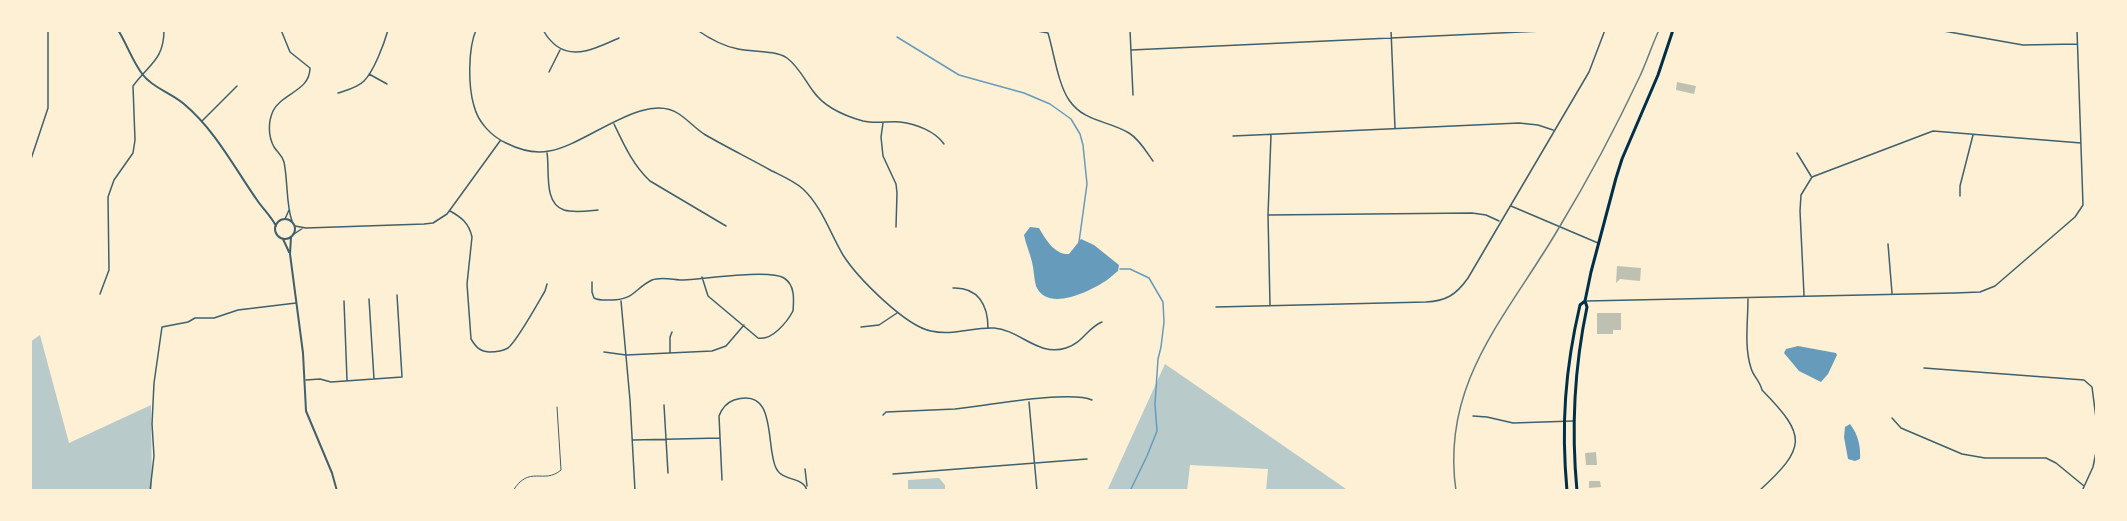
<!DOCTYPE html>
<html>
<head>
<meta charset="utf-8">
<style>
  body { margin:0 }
  #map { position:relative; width:2127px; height:521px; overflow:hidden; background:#fdf0d5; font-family:Mulish,sans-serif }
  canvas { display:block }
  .frame { position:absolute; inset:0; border:32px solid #fdf0d5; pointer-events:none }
</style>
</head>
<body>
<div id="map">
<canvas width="2127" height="521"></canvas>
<div class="frame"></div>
</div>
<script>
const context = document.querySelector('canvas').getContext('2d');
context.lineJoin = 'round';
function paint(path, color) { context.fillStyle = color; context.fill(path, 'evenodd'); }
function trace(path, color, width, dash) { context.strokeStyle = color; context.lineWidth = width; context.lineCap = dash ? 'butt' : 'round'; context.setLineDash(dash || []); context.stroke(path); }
paint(new Path2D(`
  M40,335L69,443L151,405L152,491H30V342Z
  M1165,364L1349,491H1266L1268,469L1190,465L1187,491H1107Z
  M939,478L945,485V491H908V480Z`), '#b9caca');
paint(new Path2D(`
  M1030,227L1039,228C1046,240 1055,255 1069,254L1081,239L1094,245L1119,265L1118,271C1114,274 1111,277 1107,280C1091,291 1047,313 1036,286C1034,279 1034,270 1032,262C1030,253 1026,245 1024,235Z
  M1798,346L1836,353L1837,355L1828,374L1821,382L1799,371L1784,353L1786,349Z
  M1850,424C1858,434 1861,447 1860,459L1855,461L1848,459L1844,437L1845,427Z`), '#669bbc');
trace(new Path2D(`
  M897,37L959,75L1024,93L1050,104L1071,119L1080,134L1083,145L1087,184L1079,242
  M1120,269H1130L1149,278L1163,302L1164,322L1161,347L1158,359L1155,404L1157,431L1147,456L1130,491`), '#669bbc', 1.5);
paint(new Path2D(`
  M1677,82L1696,86L1694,94L1676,90Z
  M1617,266L1641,268L1640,281L1620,279L1616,283Z
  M1597,313H1621V330H1613V334H1597Z
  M1596,452L1597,465H1586L1585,453Z
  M1589,481H1600L1601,487L1589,488Z`), '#bec0b2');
trace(new Path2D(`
  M513,491C529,464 544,485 561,470L557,407`), '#3f606c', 1);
trace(new Path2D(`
  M281,30L290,52L310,68C310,91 282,93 273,111C268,122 268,136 274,147C278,153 282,155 284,162C288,181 286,205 292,221
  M476,30C468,49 468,86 474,106C478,122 491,136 506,143C520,150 534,154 549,151C587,145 644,90 679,114C688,120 695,128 704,134C726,147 749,158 772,171C782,176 794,181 803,189C822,207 830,233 843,255C857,277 905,326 931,331C952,336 973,327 994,328C1020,330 1038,357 1066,348C1083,343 1087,328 1102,322
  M543,30C563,65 590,51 619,38
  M697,30C710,39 722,46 738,49C752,52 775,50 787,58C798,66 805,80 813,91C824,107 845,116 863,121C876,124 888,121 900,122C916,124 935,131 944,144
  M1032,30L1048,33C1054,53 1058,84 1069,100C1084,122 1107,120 1129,133C1139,139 1146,151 1153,161
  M1130,30L1133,95
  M1391,30L1395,128
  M1938,30L2023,45L2077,44
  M1131,50L1564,30
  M549,72L560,50
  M369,74L387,84
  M338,93C347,90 357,88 364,81C374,71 384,44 388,30
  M202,121L237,86
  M883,123L881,137L883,156L896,184L897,193L896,227
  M614,124C624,145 633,165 650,181L726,226
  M1233,136L1519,123L1538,125L1553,130
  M547,153C550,170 543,203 564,210C574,213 587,211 598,210
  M1797,153L1811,176
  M30,162L48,108V30
  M1960,196V186L1973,135
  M1511,206L1598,243
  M450,211C461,217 469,223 472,237L467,284L471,339C476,347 479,351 489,352C496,352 503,351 508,348C517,341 538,303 545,291L547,284
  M1268,215L1472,213L1486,215L1499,221
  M285,219L289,210
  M295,226L306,228L424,224L433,223L447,214L500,141
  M294,234L303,228
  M1888,244L1892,293
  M592,282V292L594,298C600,301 606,300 612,300C634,300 635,288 652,280C661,276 674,280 684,280C703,279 770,269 784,278C795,285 794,299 793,311C787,322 772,341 758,338L708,296L702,277
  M953,288C978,287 988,305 988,328
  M100,294L109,270L108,197L114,180L133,153L135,140L133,86C149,64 164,60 164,30
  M1804,295L1800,211L1801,195L1812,177L1933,131L2081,143
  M369,299L374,379
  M1748,299C1748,321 1744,347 1751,368C1753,376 1760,381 1762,390C1807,436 1807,447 1759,491
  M344,301L347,380
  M621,301L630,400L635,491
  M1587,301L1955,293L1980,292L1995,286L2075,217L2083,205L2077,30
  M1270,305L1268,215L1271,135
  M1216,307L1426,302C1446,301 1456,295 1468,278L1589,72L1605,30
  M861,327L879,325L897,313
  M604,352L626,355L712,351L726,346L744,325
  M670,352V337L672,332
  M1924,368L2084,380L2092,387L2097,426
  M306,380L320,379L331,382L402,377L397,295
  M1029,402L1037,491
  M664,405L668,473
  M883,415L886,412C909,411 932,410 955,409C984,406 1070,390 1092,400
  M1473,416L1487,417L1513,423L1573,421
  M1892,418L1901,428L1962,454L1985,458H2046L2056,463L2084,486
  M633,440L720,438
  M805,469L807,486
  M893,474L1087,459
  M722,480L719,416C722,408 726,403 734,400C778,386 765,446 776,468C782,482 804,476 807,491
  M150,491L154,456L152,424L154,383L162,327L188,322L195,318H214L238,310L296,303
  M2082,491L2093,467L2097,447`), '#3f606c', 1.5);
trace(new Path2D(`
  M118,30C127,44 132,61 143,75C153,88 171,93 184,104C215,130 234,167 257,200C263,209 271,216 276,226
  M275 229a10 10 0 1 1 20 0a10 10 0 1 1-20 0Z
  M291,237L290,254L303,353L306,411L332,473L337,491
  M283,239L289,252`), '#3f606c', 2);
trace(new Path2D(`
  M1567,491C1561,425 1565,369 1580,305L1585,301
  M1577,491C1571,428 1574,369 1587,307L1585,301L1591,272L1616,178L1622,159L1658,75L1673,30`), '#003049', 3);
trace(new Path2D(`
  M1456,491C1440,381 1509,314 1560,226C1589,178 1616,127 1640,76C1647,61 1652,45 1659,30`), '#657d81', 1.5);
</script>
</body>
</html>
